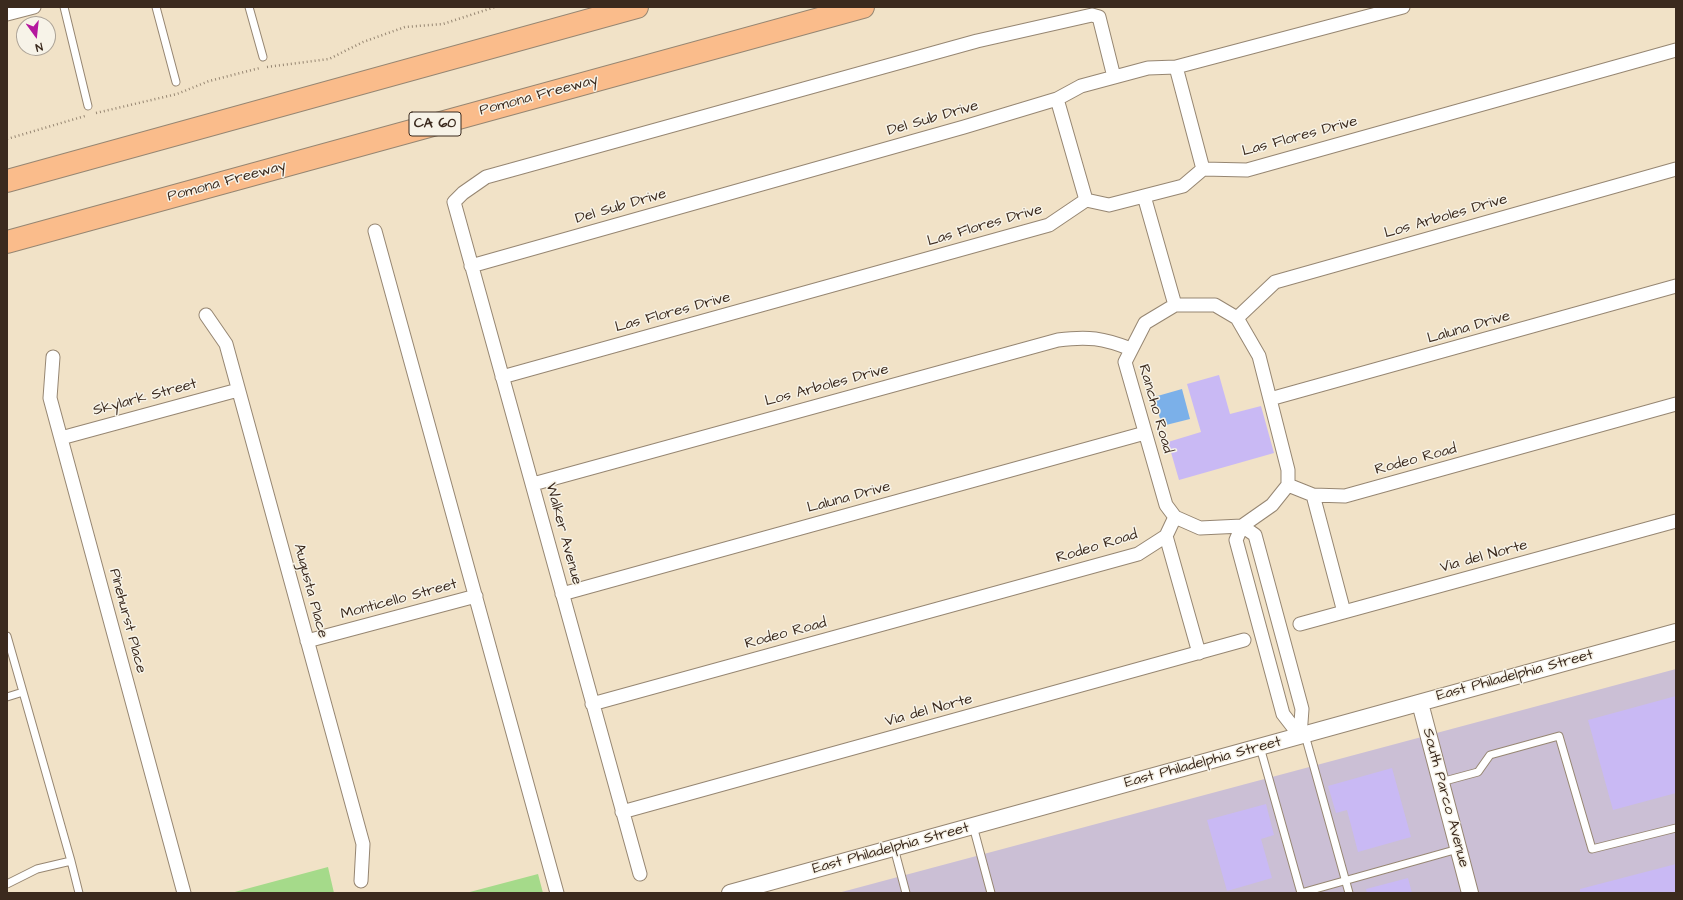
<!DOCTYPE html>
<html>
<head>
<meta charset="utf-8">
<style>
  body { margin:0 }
  #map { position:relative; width:1683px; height:900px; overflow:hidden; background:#f1e2c7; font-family:"Architects Daughter",sans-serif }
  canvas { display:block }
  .frame { position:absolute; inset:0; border:8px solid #3b2a1e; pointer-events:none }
  .north { position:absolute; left:16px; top:16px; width:40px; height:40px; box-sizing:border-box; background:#f7f3e8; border:1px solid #aca397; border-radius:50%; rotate:165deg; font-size:11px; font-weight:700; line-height:16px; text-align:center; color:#3b2a1e }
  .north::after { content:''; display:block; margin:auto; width:14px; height:18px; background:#b5179e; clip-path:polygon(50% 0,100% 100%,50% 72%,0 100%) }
</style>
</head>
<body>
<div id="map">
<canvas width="1683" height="900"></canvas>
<div class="frame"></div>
<div class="north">N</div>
</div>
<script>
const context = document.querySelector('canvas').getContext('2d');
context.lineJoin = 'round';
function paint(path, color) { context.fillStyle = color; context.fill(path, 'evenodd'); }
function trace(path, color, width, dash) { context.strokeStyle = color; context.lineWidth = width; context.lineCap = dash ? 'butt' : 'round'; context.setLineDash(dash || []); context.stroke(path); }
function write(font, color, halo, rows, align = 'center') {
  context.font = font + ' "Architects Daughter",sans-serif'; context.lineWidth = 3; context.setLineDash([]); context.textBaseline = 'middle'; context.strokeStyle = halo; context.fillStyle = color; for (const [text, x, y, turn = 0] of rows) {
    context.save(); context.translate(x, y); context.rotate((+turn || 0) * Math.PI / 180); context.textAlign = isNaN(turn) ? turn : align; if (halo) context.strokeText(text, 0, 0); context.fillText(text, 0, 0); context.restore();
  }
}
paint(new Path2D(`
  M1676,669V893H838Z`), '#cbbfd5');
paint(new Path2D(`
  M328,867L334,893H231Z
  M538,874L543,893H466Z`), '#a5da8a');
paint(new Path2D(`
  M1182,389L1190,419L1162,426L1154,397Z`), '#7bb0e9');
paint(new Path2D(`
  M1219,375L1230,414L1261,406L1274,453L1179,480L1168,442L1201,432L1187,384Z
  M1676,696V793L1613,810L1588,720Z
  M1392,768L1411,837L1358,852L1347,810L1336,813L1328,786Z
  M1266,804L1274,835L1261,839L1272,878L1227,891L1207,820Z
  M1676,864V893H1580V889Z
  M1408,878L1412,893H1367L1366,889Z`), '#c9b9f4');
const service = new Path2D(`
  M64,7L88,106
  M156,7L176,82
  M249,7L263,57
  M7,636L23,692
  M7,697L23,692L71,861L37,869L7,884
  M1305,735L1349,893
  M1260,747L1301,893
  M1441,782L1478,772L1490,755L1559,736L1592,849L1676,828
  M973,826L991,893
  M894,848L906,893
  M71,861L79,893
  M1301,893L1458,849`);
const minor = new Path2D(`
  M7,14L34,7
  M1176,67L1203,169
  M1057,99L1086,200
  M1144,196L1175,305
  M375,231L557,893
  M471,266L964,127L1057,99L1081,86L1148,68L1176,67L1403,7
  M1175,305H1215L1237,318L1259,356L1288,470V485L1272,505L1242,526L1200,528L1175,517L1166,505L1125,362L1145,323Z
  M206,315L226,344L363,844L361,881
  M1237,318L1275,282L1676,169
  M53,357L50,398L184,893
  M502,377L1049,225L1086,200L1109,205L1183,186L1203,169L1247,170L1676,50
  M1270,399L1676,286
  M61,438L238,390
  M533,484L1058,340C1088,336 1103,338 1131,349
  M1288,485L1313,495L1345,496L1676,404
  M1313,495L1344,612
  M1242,526L1255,535L1302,709L1300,736L1283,714L1236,540Z
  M1166,536L1199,653
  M562,594L1145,433
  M1300,624L1676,521
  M307,641L476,596
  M592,704L1138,554L1166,536L1175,517
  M622,812L1244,640
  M640,874L454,202L463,193L486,177L977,41L1092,15L1099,17L1114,77`);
const tertiary = new Path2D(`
  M1420,703L1470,893
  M730,893L1676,632`);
const motorway = new Path2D(`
  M7,181L637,7
  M7,242L863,7`);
trace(service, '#968672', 9);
trace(minor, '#968672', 15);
trace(tertiary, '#968672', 18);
trace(motorway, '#968672', 24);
trace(new Path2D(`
  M267,67L329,59L363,42L405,27L443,24L495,7
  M96,113L177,94L209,81L260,68
  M7,139L85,116`), '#968672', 2.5, [1, 3]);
trace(service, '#fff', 7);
trace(minor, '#fff', 13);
trace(tertiary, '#fff', 16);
trace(motorway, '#fabc8b', 22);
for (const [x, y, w] of [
  [435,124,52]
]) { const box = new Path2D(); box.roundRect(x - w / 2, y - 12, w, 24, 3); context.fillStyle = '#f7f3e8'; context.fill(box); trace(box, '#3b2a1e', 1); }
write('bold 14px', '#3b2a1e', null, [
  ["CA 60",435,124]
]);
write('15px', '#3b2a1e', '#f7f3e8', [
  ["Pomona Freeway",539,96,-15],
  ["Del Sub Drive",933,119,-16],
  ["Las Flores Drive",1300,137,-15],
  ["Pomona Freeway",227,182,-15],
  ["Del Sub Drive",621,207,-16],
  ["Los Arboles Drive",1446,217,-16],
  ["Las Flores Drive",985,226,-16],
  ["Las Flores Drive",673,313,-15],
  ["Laluna Drive",1469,328,-16],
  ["Los Arboles Drive",827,386,-15],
  ["Skylark Street",145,398,-15],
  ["Rancho Road",1155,409,74],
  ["Rodeo Road",1416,460,-15],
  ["Laluna Drive",849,498,-15],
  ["Walker Avenue",563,534,75],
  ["Rodeo Road",1097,547,-17],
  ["Via del Norte",1484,557,-15],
  ["Augusta Place",310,591,75],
  ["Monticello Street",399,600,-15],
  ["Pinehurst Place",127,621,75],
  ["Rodeo Road",786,634,-15],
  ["East Philadelphia Street",1515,676,-15],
  ["Via del Norte",929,711,-15],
  ["East Philadelphia Street",1203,763,-15],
  ["South Parco Avenue",1445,798,75],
  ["East Philadelphia Street",891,849,-15]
]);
</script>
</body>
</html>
